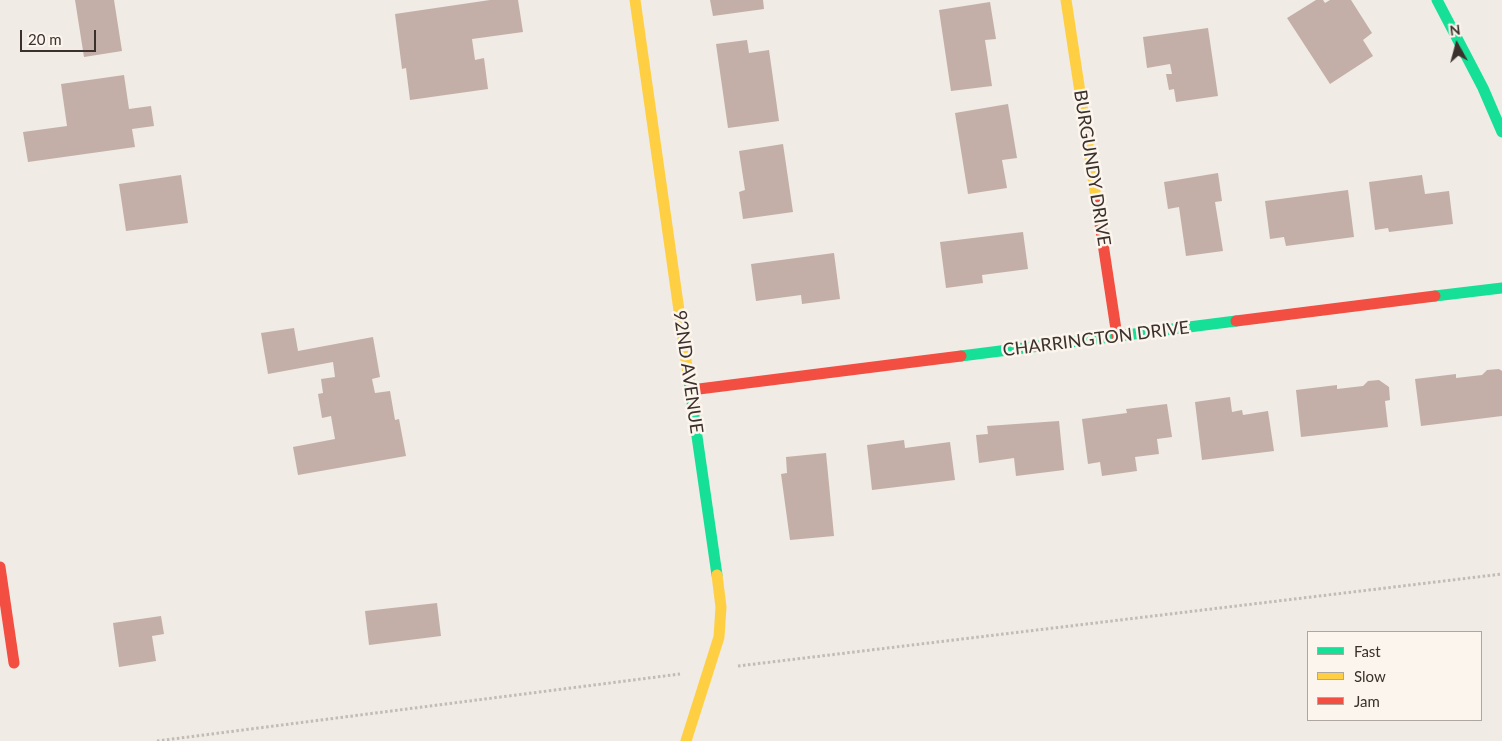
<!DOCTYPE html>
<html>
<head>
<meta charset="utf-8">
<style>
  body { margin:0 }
  #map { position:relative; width:1502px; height:741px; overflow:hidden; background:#f0ebe5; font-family:Lato,sans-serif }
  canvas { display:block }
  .legend { position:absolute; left:1307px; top:631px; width:175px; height:90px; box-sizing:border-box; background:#fbf5ee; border:1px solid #aea6a0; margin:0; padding:6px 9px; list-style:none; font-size:15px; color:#3b302b }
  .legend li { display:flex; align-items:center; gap:10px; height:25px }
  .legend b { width:25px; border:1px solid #aea6a0 }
  .north { position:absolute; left:1432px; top:20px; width:50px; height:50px; -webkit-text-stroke:4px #fbf5ee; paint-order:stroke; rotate:353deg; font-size:14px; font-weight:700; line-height:20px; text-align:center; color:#3b302b }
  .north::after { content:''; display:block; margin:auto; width:18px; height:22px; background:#3b302b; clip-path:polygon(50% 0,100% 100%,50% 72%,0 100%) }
  .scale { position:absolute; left:20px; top:30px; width:76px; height:22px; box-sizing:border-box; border:2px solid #3b302b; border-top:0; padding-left:6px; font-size:15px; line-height:18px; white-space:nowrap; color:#3b302b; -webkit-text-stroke:4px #fbf5ee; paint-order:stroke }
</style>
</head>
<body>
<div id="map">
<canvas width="1502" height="741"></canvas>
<ul class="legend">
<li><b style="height:6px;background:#16e098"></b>Fast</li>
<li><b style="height:6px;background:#ffcf43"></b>Slow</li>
<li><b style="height:6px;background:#f24e42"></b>Jam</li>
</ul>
<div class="north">N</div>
<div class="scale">20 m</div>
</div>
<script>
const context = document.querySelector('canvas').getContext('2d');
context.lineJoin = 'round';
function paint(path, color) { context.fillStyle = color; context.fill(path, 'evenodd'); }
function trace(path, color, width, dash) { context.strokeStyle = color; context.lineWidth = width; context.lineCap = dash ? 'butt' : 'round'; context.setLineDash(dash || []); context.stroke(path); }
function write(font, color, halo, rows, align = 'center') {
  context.font = font + ' Lato,sans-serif'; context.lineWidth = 5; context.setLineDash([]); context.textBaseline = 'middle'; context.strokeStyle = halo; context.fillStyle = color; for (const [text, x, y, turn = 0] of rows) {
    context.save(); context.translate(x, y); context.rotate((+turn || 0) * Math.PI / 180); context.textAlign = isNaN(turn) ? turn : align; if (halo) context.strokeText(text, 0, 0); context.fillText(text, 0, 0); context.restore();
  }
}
paint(new Path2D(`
  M75,0H114L122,51L84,57Z
  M490,0H518L523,32L472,39L475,60L484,58L488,89L410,100L406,68L402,69L395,14Z
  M710,0H763L764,9L713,16Z
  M1316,0H1323L1325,3L1330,0H1351L1372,33L1363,40L1373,56L1330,84L1287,18Z
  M990,2L996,39L985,40L992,86L951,91L939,10Z
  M1208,28L1218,96L1176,102L1174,89L1169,90L1166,74H1172L1170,64L1147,68L1143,37Z
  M747,40L749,53L769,50L779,121L728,128L716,44Z
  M124,75L129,109L151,106L154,126L132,129L135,147L28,162L23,132L67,126L61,84Z
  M1008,104L1017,158L1002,160L1007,188L968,194L955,113Z
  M783,144L793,212L743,219L739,192L745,190L739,151Z
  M1218,173L1222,201L1215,202L1223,251L1186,256L1179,207L1168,209L1164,182Z
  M181,175L188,223L126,231L119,184Z
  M1422,175L1425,194L1449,191L1453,224L1389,232L1388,228L1375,230L1369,182Z
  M1348,190L1354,237L1286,246L1284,237L1270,239L1265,201Z
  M1023,232L1028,269L982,275L983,283L946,288L940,242Z
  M834,253L840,299L802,304L801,295L756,301L751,264Z
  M294,328L298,351L373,337L380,377L372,379L375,393L390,391L395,420L399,419L406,456L298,475L293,447L335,439L331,416L322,418L318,394L323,393L321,379L335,377L333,362L268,374L261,333Z
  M1499,369L1502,371V416L1421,426L1415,379L1456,374V378L1482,375L1487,370Z
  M1379,380L1389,387L1390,400L1385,401L1388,427L1301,437L1296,390L1337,385V389L1363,386L1368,381Z
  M1230,397L1232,412L1242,410L1243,415L1268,411L1274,451L1202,460L1195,402Z
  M1167,404L1172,437L1157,439L1159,454L1135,457L1137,471L1102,476L1100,462L1088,464L1082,419L1127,413L1126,409Z
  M1059,421L1064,470L1016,476L1014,458L979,463L976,435L988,434L987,426Z
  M904,440L905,448L950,442L955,480L872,490L867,445Z
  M826,453L834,536L790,540L781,474L787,473L786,457Z
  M437,603L441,636L369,645L365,611Z
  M161,616L164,634L152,636L156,661L119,667L113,623Z`), '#c3afa7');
trace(new Path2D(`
  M738,666L1502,574
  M157,741L680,674`), '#c2bbb6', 3, [2.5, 2.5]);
trace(new Path2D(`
  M1437,0L1483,88L1502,132
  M1435,296L1502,288
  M961,356L1236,321
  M689,381L717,575`), '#16e098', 11);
trace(new Path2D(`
  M635,0L689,381
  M1066,0L1097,204
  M686,741L719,637L721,607L717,575`), '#ffcf43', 11);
trace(new Path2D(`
  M1097,204L1117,336
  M1236,321L1435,296
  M691,390L961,356
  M0,567L14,663`), '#f24e42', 11);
write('18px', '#3b302b', '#fbf5ee', [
  ["BURGUNDY DRIVE",1092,168,81],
  ["CHARRINGTON DRIVE",1096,339,-7],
  ["92ND AVENUE",688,372,82]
]);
</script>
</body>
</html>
